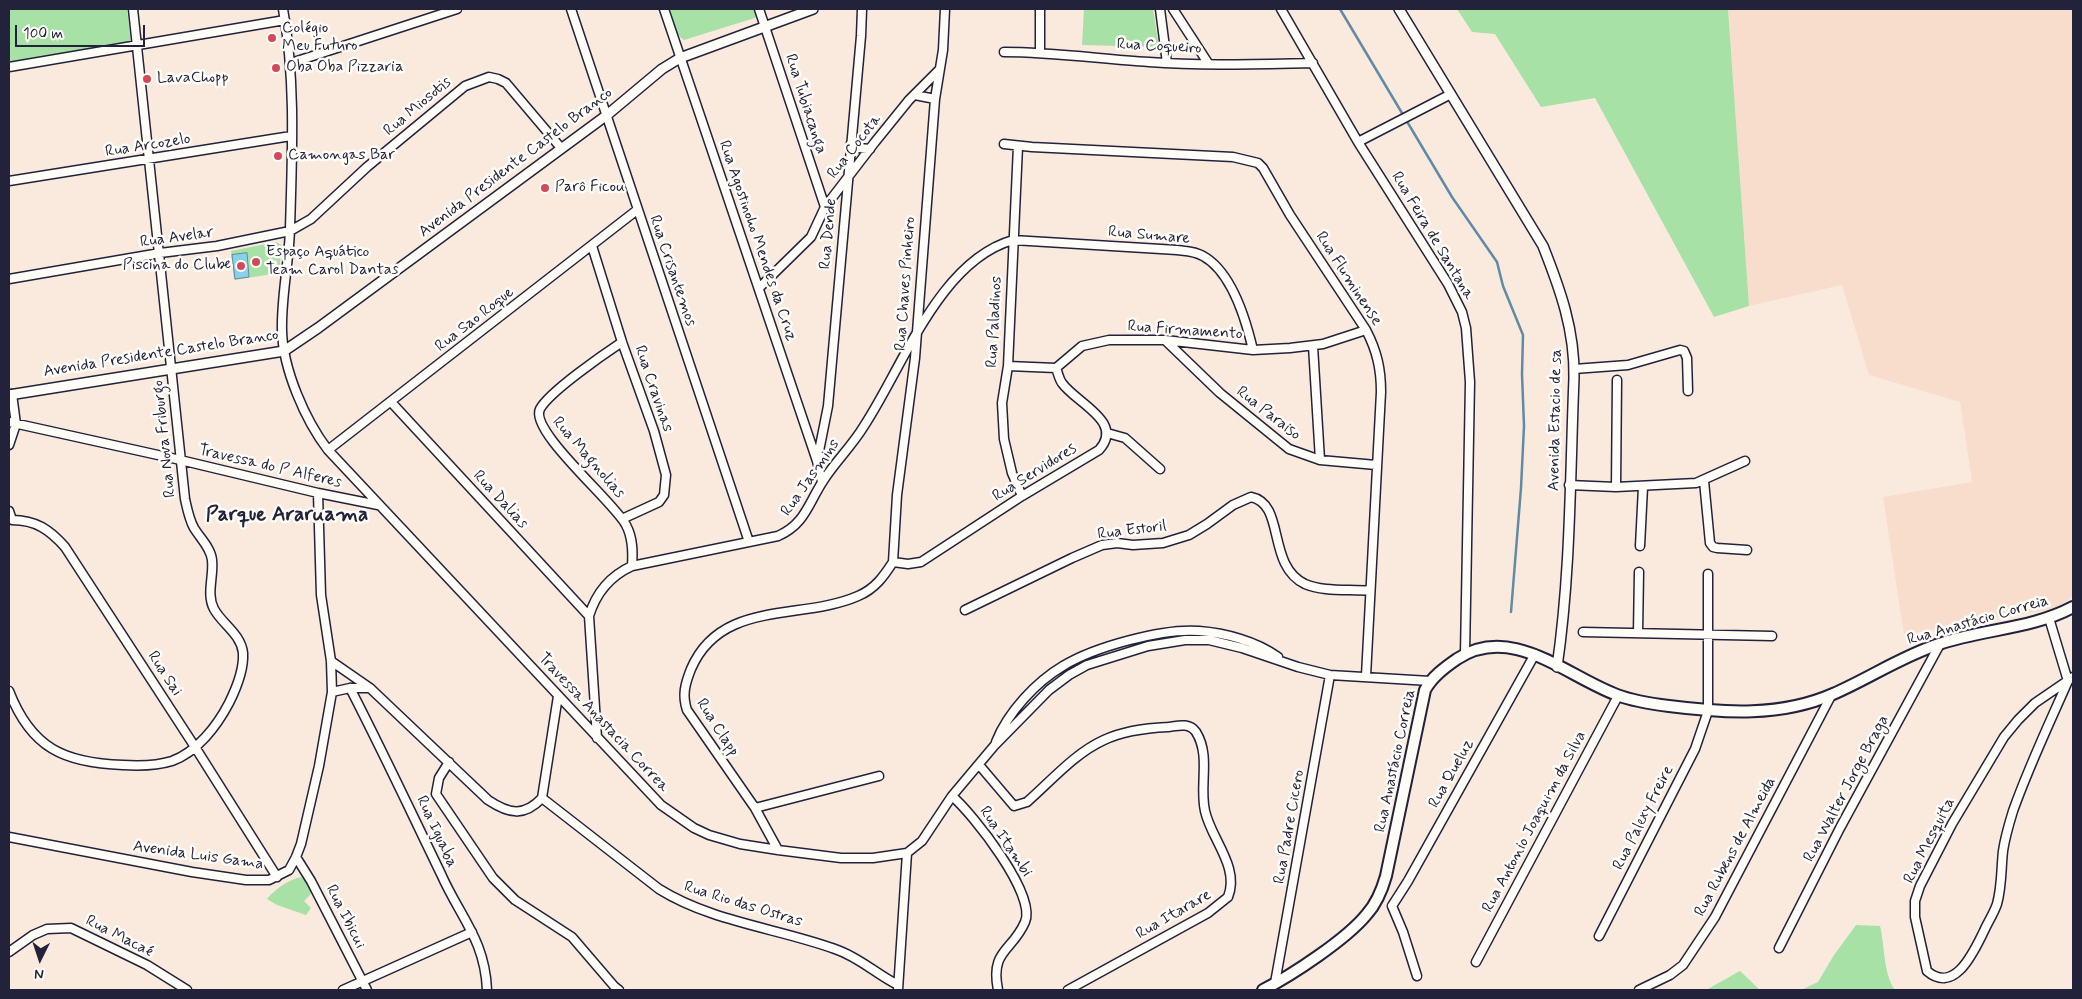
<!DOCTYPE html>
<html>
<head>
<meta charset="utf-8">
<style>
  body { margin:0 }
  #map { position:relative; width:2082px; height:999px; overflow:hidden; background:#faeade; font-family:Mynerve,sans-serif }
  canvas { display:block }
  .frame { position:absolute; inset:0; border:10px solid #22223b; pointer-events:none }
  .north { position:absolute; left:15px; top:934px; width:50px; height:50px; -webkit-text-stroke:4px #fdfcf7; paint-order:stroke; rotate:184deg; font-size:14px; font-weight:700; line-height:20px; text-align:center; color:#22223b }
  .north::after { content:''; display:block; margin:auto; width:18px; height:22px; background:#22223b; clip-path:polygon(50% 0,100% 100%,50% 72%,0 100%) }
  .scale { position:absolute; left:15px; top:25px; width:130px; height:22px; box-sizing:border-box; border:2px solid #22223b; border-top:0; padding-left:6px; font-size:15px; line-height:18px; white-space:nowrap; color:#22223b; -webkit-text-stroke:4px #fdfcf7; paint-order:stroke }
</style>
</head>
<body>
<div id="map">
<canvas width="2082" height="999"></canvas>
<div class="frame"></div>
<div class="north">N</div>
<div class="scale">100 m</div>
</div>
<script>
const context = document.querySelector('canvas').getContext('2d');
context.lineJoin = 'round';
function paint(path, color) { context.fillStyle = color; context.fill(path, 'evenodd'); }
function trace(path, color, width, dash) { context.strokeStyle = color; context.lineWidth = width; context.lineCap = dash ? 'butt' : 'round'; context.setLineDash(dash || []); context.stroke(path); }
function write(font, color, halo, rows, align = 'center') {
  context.font = font + ' Mynerve,sans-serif'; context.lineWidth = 5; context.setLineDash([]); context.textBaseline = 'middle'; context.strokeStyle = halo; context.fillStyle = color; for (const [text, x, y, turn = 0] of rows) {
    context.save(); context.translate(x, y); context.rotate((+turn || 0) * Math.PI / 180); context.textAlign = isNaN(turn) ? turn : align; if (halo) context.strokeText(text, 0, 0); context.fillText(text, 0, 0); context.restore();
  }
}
paint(new Path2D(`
  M1728,9H2073V596L2057,608L1904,635L1883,497L1972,482L1960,402L1869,375L1842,285L1749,306Z`), '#f8ddcd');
paint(new Path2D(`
  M9,9H127L131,43L9,62Z
  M670,9H755L758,17L684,40C674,34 673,20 670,9Z
  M1084,9H1153L1159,47L1082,45Z
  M1457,9H1728L1749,306L1714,317L1595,98L1541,107L1495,34L1472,32Z
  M276,242L282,245L279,273L234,280L231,251Z
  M302,877L309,884L312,891L310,895L304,901L311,908L306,915L277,905L267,899C275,889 289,879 302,877Z
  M1856,925L1880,926C1885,946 1883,973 1895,990H1801L1818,982L1834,955Z
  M1740,971L1760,990H1706Z`), '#a7e1a6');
const water = new Path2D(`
  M247,253L249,277L235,279L232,255Z`);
paint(water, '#89d1ea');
trace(water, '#608ba4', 1);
trace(new Path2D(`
  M1340,9L1452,197L1497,262L1503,286L1523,335L1522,374L1524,426L1521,488L1511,612`), '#608ba4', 2.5);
const minor = new Path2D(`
  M283,9C296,81 292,156 290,229C289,263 281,297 282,331C283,369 305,420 328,450L661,805L694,828L709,835L740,844L778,850L841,858H873L907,853L922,841L952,796L994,746L1049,690L1069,675L1087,665L1148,646L1185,640H1209L1242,648L1298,667L1330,675L1430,681
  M571,9L749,542
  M664,9L817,461L822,482
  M759,9L825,207
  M1160,9L1167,63
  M1173,9L1208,63
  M1281,9L1358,142L1448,284L1462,312L1466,328L1470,382L1465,654
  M1004,52C1053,52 1100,59 1149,62C1202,66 1260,64 1313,63
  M1040,52V9
  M291,63L457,9
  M9,67L285,20
  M915,95L935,99
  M1358,142L1451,94
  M851,143L859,148L870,149
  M1004,144L1032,147L1233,157L1258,163L1263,168L1290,215L1366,330C1377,351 1381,369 1381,392L1366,676
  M1018,146L1008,366L1002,403L1004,439L1012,473L1022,496
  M9,181L291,136
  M592,246L622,342L654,431L666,475L664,495L659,502L622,519
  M9,279L160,253L217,246L290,231L311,219L367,167L465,86L489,77L498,79L506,83L561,148
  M759,288L811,237L825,207L875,142L909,100L939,70
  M1165,340L1220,393L1289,449L1320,460L1376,465
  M622,342C604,354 549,392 540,409C529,431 615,503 626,525C633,538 633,552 632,566
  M1313,346L1320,460
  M1008,366L1056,368L1082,346L1109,340H1165L1253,350L1290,348L1323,344L1366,330
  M1574,369L1628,365L1680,350L1684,351L1687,358L1688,391
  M1617,380L1616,487L1696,483L1745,461
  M391,402L589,616
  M9,422L176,459L318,493L378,505
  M1107,433L1125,438L1160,469
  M9,445L16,424L12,394
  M328,450L637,210
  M817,461L828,406L861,36L862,9
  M1704,481L1710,543L1713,547L1717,548L1747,550
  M1569,485L1616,487
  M9,511L12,520C36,520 50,530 65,547L195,747L277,877
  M1640,546L1643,487
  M893,562L897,495L915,358L935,99L943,50L945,9
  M893,562L908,564L921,562L1022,496L1099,450C1125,422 1076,403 1062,383C1059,379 1058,373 1056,368
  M965,610L1072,558L1102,545L1117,543L1133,545L1163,543L1189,535L1207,524L1233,505L1251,497C1286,504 1266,565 1305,584C1323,592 1350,589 1370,591
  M2049,618L2068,681C2049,724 2029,766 2013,811C2009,824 2005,837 2003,851C2001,869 2002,886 1997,904C1994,913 1988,922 1984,931C1974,951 1955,995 1927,971L1915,917V901L1920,886L1952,824L2004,737L2018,720L2035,703L2073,677
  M1583,632L1772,636
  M1638,633L1639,572
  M331,661L370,688
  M350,688C382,750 411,812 441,874C460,917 485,940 487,990
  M9,691C31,748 64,763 123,765C139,766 156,766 172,761C197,752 217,726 229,703C236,689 244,669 243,653C241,634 222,624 214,609C206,594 214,576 212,560C211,548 200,538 194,528C189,519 187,508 185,499L133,9
  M332,692L350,688H370L488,800C509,814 524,817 542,798L558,696
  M597,738L589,616C596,593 610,576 632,566L778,536C805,524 808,504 823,481C835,462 852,446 864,426C903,367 939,261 1013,240L1177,250C1186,251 1195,251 1203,256C1232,272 1246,320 1253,350
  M996,742C1008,712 1036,682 1063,666C1094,647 1163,628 1199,631C1225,633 1256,641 1278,657
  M449,762L439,778L436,794L493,878L515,900L572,937L614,986L619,990
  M980,766L1014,806L1027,802C1051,781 1075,753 1104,740C1123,731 1147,728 1168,727C1177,726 1189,722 1196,732C1211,756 1199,785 1205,811C1211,839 1240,867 1228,897L1208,913L1068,990
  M952,796C973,814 1037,895 1025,922C1012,952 990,950 998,990
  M542,798L659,889C712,922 777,928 835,949C859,957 876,974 898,985
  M755,808L879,776
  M9,837L192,872L246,880H269L289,870L296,857L301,844L319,766L332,692L331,661L321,595L318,493
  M778,850L755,808L687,710C682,695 685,684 691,669C721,599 801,621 858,596C875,589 884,576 893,562
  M296,857L311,881L367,990
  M1392,906L1408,881L1535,654
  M1392,906L1403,932L1417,976
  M1599,936L1695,749L1708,711V574
  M1779,948L1840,828L1940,644
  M9,952L33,935L47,929L71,928L147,965L187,990
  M1476,962L1618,696
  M1275,983L1330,675
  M343,990L472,932
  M898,990L907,853
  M1639,990L1670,975L1683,965L1715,917L1832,694`);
const tertiary = new Path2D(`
  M1399,9L1543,246C1560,289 1575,330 1574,378C1570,474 1571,571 1557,667
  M9,395L284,351L318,328L607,115L662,69L680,58L813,9`);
const secondary = new Path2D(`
  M1263,990C1292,975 1347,939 1367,914C1377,903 1382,890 1386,876L1425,690C1432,677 1444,668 1457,659C1512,623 1566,676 1617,695C1633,701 1653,704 1669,706C1724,713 1781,717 1833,694C1870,678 1900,657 1939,644C1983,629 2032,629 2073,607`);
trace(minor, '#22223b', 11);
trace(tertiary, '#22223b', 12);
trace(secondary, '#22223b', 14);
trace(minor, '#fdfcf7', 8);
trace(tertiary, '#fdfcf7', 9);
trace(secondary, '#fdfcf7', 10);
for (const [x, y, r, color] of [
  [272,38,5,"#d1495b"],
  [276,68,5,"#d1495b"],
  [147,79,5,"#d1495b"],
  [278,156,5,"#d1495b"],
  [545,188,5,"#d1495b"],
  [256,262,5,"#d1495b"],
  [241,266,5,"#d1495b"]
]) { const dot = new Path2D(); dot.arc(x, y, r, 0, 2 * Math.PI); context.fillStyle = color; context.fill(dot); trace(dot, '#fdfcf7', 2); }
write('16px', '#22223b', '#fdfcf7', [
  ["Colégio",282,29],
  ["Meu Futuro",282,47],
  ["Oba Oba Pizzaria",286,68],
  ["LavaChopp",157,79],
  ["Camongas Bar",288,156],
  ["Parô Ficou",555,188],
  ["Espaço Aquático",266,253],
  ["Team Carol Dantas",266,271],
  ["Piscina do Clube",231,266,"right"]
], 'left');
write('16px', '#22223b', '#fdfcf7', [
  ["Rua Coqueiro",1159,47,3],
  ["Rua Tubiacanga",805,104,72],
  ["Rua Miosotis",418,107,-40],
  ["Rua Arcozelo",148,146,-9],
  ["Rua Cocota",855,147,-52],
  ["Avenida Presidente Castelo Branco",516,163,-37],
  ["Rua Dende",829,234,-85],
  ["Rua Sumare",1149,236,5],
  ["Rua Feira de Santana",1432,236,59],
  ["Rua Avelar",177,238,-8],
  ["Rua Agostinoho Mendes da Cruz",757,241,71],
  ["Rua Crisantemos",672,271,71],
  ["Rua Fluminense",1348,279,57],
  ["Rua Chaves Pinheiro",906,284,-86],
  ["Rua Sao Roque",475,320,-38],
  ["Rua Paladinos",995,322,-87],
  ["Rua Firmamento",1185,331,4],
  ["Avenida Presidente Castelo Branco",161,354,-9],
  ["Rua Cravinas",653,389,71],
  ["Rua Paraiso",1268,414,38],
  ["Avenida Estacio de sa",1556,420,-89],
  ["Rua Nova Friburgo",165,439,-96],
  ["Rua Magnolias",588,458,49],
  ["Travessa do P Alferes",270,467,13],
  ["Rua Servidores",1035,473,-32],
  ["Rua Jasmins",811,478,-55],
  ["Rua Dalias",500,500,47],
  ["Rua Estoril",1132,531,-7],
  ["Rua Anastácio Correia",1978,621,-16],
  ["Rua Sai",164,674,57],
  ["Travessa Anastacia Correa",603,723,47],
  ["Rua Clapp",717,728,57],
  ["Rua Anastácio Correia",1396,761,-78],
  ["Rua Queluz",1452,774,-61],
  ["Rua Walter Jorge Braga",1847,789,-62],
  ["Rua Palexy Freire",1644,818,-63],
  ["Rua Antonio Joaquim da Silva",1535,822,-62],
  ["Rua Padre Cicero",1290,827,-80],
  ["Rua Iguaba",436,832,65],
  ["Rua Mesquita",1930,841,-63],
  ["Rua Itambi",1005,842,56],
  ["Rua Rubens de Almeida",1736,847,-62],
  ["Avenida Luis Gama",198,856,8],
  ["Rua Rio das Ostras",743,905,17],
  ["Rua Itarare",1174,915,-30],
  ["Rua Ibicui",345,917,63],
  ["Rua Macaé",119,937,27]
]);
write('bold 21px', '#22223b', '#fdfcf7', [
  ["Parque Araruama",287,516]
]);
</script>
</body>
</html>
